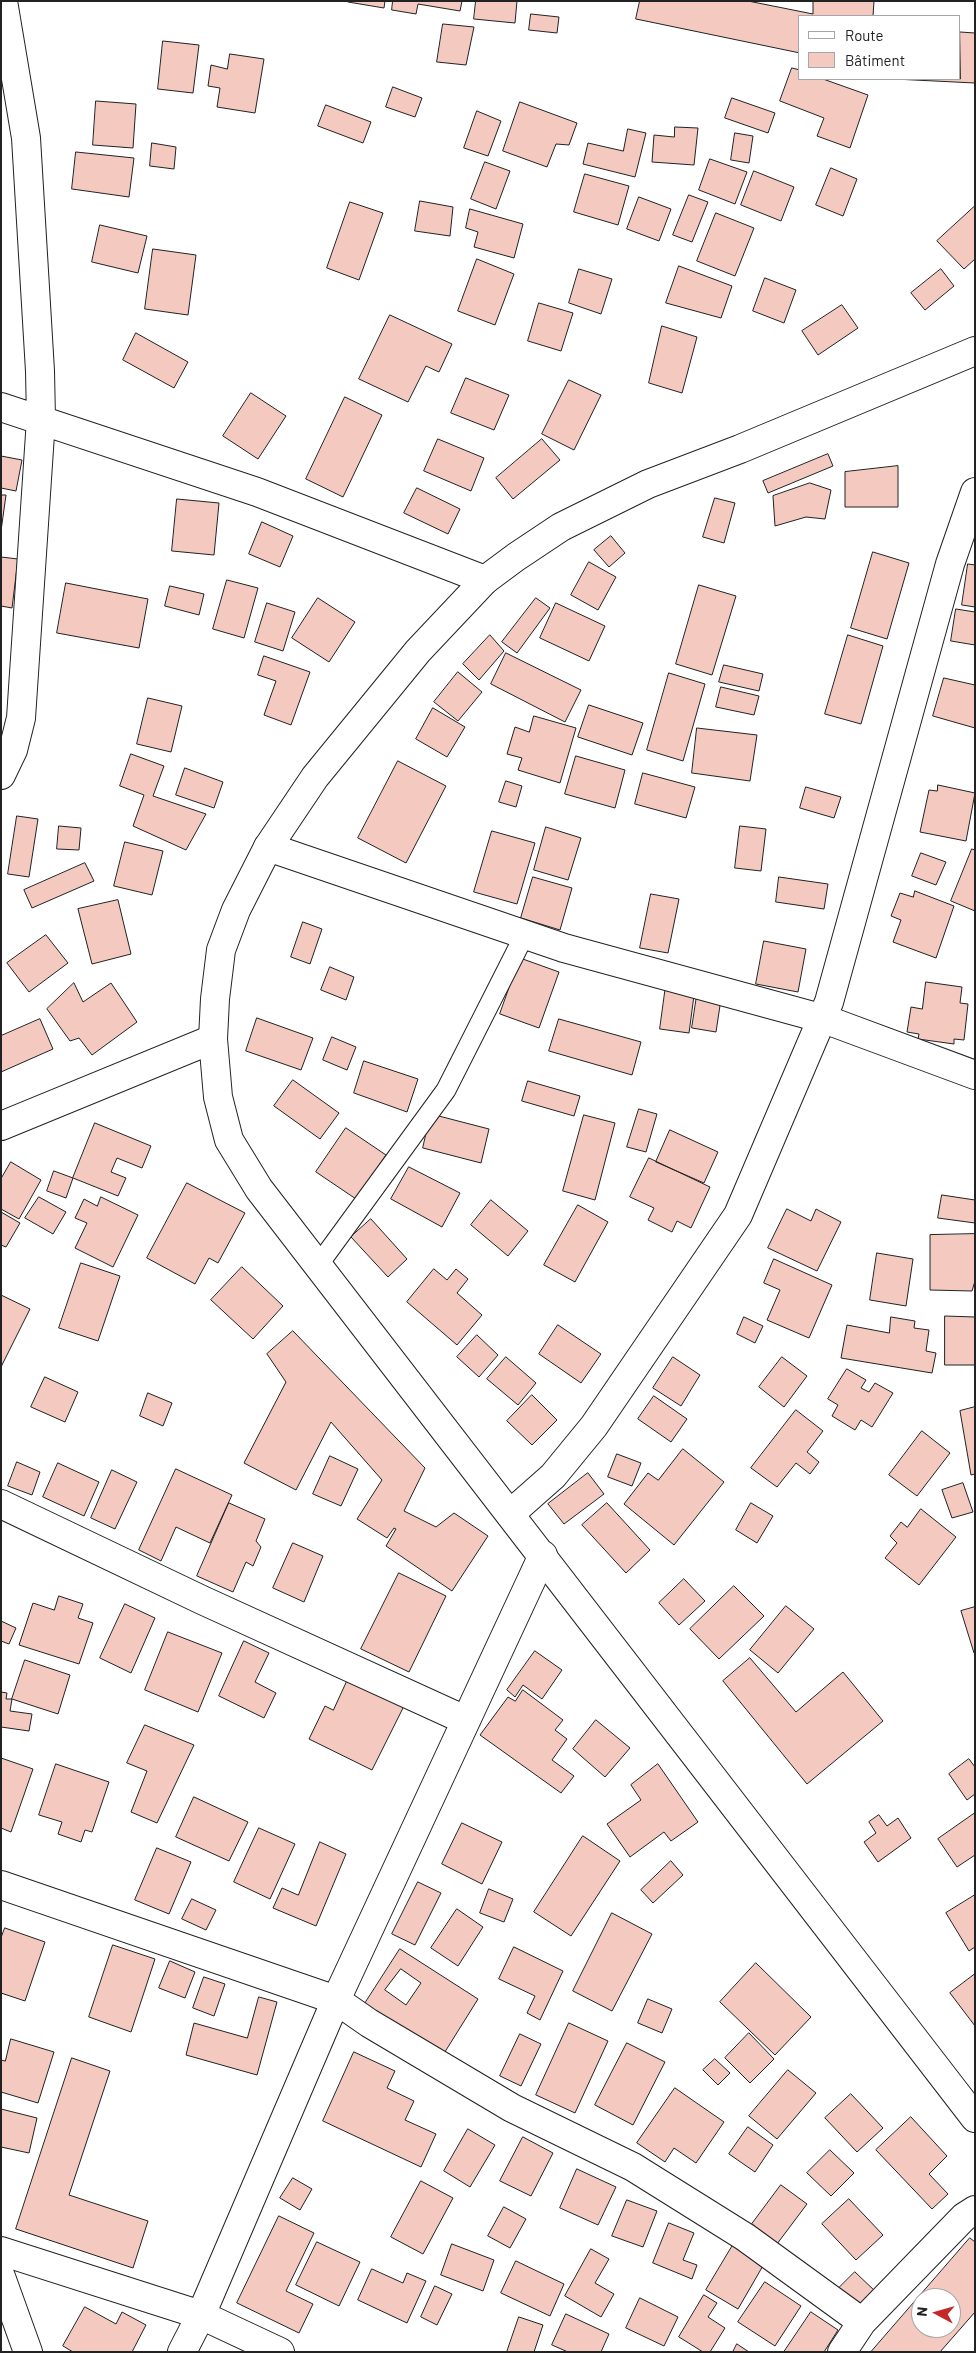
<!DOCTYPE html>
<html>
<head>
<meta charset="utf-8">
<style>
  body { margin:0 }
  #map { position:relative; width:976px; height:2353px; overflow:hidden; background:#fff; font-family:Barlow,sans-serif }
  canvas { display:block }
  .frame { position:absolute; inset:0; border:2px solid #222; pointer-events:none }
  .legend { position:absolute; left:798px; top:15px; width:162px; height:65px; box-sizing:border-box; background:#fff; border:1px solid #a7a7a7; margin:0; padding:6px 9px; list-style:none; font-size:15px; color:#222 }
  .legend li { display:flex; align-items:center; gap:10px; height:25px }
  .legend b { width:25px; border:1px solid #a7a7a7 }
  .north { position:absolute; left:911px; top:2288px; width:50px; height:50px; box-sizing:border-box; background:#fff; border:1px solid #a7a7a7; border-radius:50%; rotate:276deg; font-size:14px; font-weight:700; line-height:20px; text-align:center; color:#222 }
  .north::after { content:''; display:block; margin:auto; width:18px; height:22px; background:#c62828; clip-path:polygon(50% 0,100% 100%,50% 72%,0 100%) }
</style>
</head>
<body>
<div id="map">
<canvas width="976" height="2353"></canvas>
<div class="frame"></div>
<ul class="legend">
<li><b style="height:6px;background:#fff"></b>Route</li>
<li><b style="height:14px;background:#f3c9c0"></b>Bâtiment</li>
</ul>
<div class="north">N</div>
</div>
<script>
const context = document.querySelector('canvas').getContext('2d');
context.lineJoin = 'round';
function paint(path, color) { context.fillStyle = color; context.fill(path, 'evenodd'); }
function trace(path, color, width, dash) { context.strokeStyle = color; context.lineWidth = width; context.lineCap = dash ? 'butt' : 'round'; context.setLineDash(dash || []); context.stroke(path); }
const building = new Path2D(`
  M348,1H385L384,8L348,2Z
  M393,1H462L460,11L418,4L416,14L392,10Z
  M476,1H517L515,23L474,19Z
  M640,1H748L813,14V1H874L873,16H800V53L636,19Z
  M531,14L559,17L557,33L529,30Z
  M443,24L474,27L466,65L437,62Z
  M960,32L975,33V83L894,79H960Z
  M163,41L199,45L193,93L158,89Z
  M230,54L264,59L255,113L217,107L220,88L208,86L211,65L227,69Z
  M792,68L800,70V79H823L868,95L850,148L817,136L824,118L780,101Z
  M393,87L422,98L415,117L386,107Z
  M732,98L775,113L768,133L725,118Z
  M96,101L136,104L133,148L93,145Z
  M520,102L577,123L569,145L556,144L547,167L503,151Z
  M326,105L371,122L363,143L318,126Z
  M477,111L501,121L488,156L464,148Z
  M675,127L698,128L694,165L652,162L654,135L674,137Z
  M628,129L646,133L635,177L583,164L588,143L623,151Z
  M735,133L753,136L749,163L731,160Z
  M152,143L176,147L174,169L150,166Z
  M76,152L134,158L129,197L72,189Z
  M710,159L747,172L735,204L699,190Z
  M485,162L510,171L496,209L471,199Z
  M831,168L857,179L843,216L816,205Z
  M754,171L794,187L781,221L741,205Z
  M585,174L629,186L618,225L574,212Z
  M689,195L708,202L692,242L673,235Z
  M639,197L671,209L659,241L627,229Z
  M420,201L453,207L450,236L415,231Z
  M350,202L383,213L359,280L327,268Z
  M975,206V259L964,269L937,241Z
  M470,209L523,224L514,258L474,247L478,232L466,228Z
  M716,213L754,228L735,276L697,261Z
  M100,225L147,236L138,273L92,262Z
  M153,249L196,255L188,315L145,309Z
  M477,259L514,274L495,325L458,311Z
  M679,266L732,286L721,318L666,303Z
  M579,269L612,279L601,314L569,303Z
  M941,269L954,286L925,310L911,293Z
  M765,278L796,290L784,323L753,311Z
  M539,303L573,313L561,351L528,341Z
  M842,305L858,328L818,355L802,331Z
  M390,315L452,344L439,372L426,366L408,402L359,379Z
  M662,326L697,337L682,393L649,383Z
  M136,333L188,362L174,388L123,360Z
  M466,378L509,395L494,430L451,413Z
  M569,380L601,395L574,450L542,434Z
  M251,393L286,416L258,459L223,436Z
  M345,397L382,415L343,497L306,479Z
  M438,439L484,458L471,491L424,471Z
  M542,439L560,460L513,499L496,478Z
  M828,454L833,466L768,493L763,481Z
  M1,456L22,460L16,491L1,488Z
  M898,466V507H845V472Z
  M810,483L831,490L825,519L806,517L775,526L773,496Z
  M417,488L460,509L448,534L404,513Z
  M1,495H6L1,531Z
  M715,498L735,503L724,543L703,537Z
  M177,499L219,503L214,555L172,551Z
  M262,522L293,536L280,567L249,554Z
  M611,536L625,553L609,567L594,550Z
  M873,552L909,563L887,639L851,628Z
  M1,557L18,559L12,608L1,606Z
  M589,562L616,577L598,610L571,595Z
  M968,564L975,565V607L962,605Z
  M227,580L258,588L244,638L213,629Z
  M66,583L148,599L139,648L57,633Z
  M699,585L736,596L712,675L676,664Z
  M170,586L204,594L199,615L165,606Z
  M318,598L355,622L329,662L292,638Z
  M536,598L550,608L517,653L502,642Z
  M267,603L295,612L283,651L255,642Z
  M556,603L605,626L589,661L540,638Z
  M956,609L975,612V645L951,641Z
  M490,635L504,651L479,680L463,664Z
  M848,635L883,646L861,724L825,714Z
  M506,653L581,690L565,722L491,684Z
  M264,656L310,672L291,725L264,715L276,681L258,675Z
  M724,665L763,674L759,691L719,682Z
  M458,672L482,692L458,721L434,702Z
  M669,673L705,684L683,761L647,750Z
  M944,678L975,685V728L933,716Z
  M721,687L759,696L754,715L716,707Z
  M148,698L182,706L171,752L137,744Z
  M589,705L643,723L632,755L578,737Z
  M433,708L465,727L447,757L416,739Z
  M534,716L576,728L560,783L518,770L522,758L507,754L515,727L529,732Z
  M697,728L757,735L750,781L692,773Z
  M131,754L164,766L153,796L206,814L186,850L133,826L144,795L120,786Z
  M576,756L625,770L615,808L565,794Z
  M398,761L446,786L406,863L358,838Z
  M185,768L223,782L214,808L176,795Z
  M643,773L695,787L686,818L635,804Z
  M506,781L522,786L516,807L499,802Z
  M938,785L975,793L966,841L920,832L929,790L937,791Z
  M806,787L841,797L834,818L800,808Z
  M17,816L38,819L29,877L8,874Z
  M59,826L81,828L79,850L57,849Z
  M740,826L766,829L761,871L735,868Z
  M546,827L581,838L568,880L534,870Z
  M492,831L535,843L517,904L474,892Z
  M125,842L163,851L152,895L114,886Z
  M972,849L975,850V911L951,901Z
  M921,853L946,862L936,885L912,876Z
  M85,863L94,881L32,908L24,890Z
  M533,877L572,888L560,930L521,918Z
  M779,877L828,884L824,909L776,902Z
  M915,891L954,906L936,958L893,942L901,920L891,916L900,893L913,897Z
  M651,894L679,899L668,953L640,948Z
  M118,900L131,954L92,964L78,909Z
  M303,922L322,929L310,964L291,957Z
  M46,935L68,963L29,992L7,963Z
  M764,941L806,949L798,992L756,984Z
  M520,958L559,972L539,1028L500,1014Z
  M330,967L354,977L346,1000L321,990Z
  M926,982L962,987L960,1003L968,1004L964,1040L954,1039V1044L918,1039L919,1034L907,1032L911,1007L922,1009Z
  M74,983L83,1002L111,983L137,1022L92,1055L79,1038L70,1041L47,1009Z
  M666,985L695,988L689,1033L660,1029Z
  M697,995L721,999L716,1032L692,1028Z
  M257,1018L313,1038L301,1070L246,1051Z
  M40,1019L53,1049L1,1072V1036Z
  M559,1019L641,1042L632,1075L549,1051Z
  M332,1037L356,1047L347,1070L323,1060Z
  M364,1061L418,1079L407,1112L354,1093Z
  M293,1080L339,1113L320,1139L274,1106Z
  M528,1081L580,1096L574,1116L522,1101Z
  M639,1109L657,1114L646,1152L627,1147Z
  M431,1114L489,1129L481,1163L423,1148Z
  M584,1115L615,1123L595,1200L563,1191Z
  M95,1123L151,1146L142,1168L117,1158L111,1172L126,1178L118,1196L73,1178Z
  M346,1128L386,1155L356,1199L316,1172Z
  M670,1130L718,1152L704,1183L656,1162Z
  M649,1158L710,1187L691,1228L677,1221L672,1232L648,1220L654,1208L630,1197Z
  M11,1162L41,1180L19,1219L1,1209V1179Z
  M409,1167L460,1193L442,1227L391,1199Z
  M54,1171L73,1178L66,1198L47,1191Z
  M187,1183L245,1213L218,1263L209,1258L195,1284L147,1258Z
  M942,1195L975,1200V1223L938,1218Z
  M39,1197L66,1212L53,1234L25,1218Z
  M101,1197L138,1215L113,1267L75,1248L87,1223L75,1218L84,1199L97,1206Z
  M491,1200L528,1231L508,1256L471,1225Z
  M578,1205L608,1222L575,1282L544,1265Z
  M787,1209L811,1221L816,1209L841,1222L817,1271L768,1248Z
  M1,1212L20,1223L6,1247L1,1245Z
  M371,1219L407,1259L388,1277L351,1237Z
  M975,1234V1281L972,1291L930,1290V1235Z
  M877,1253L913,1259L906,1306L870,1300Z
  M774,1259L832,1285L809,1338L767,1320L780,1290L764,1283Z
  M81,1263L120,1276L98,1341L59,1328Z
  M242,1267L283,1306L253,1339L211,1300Z
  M434,1269L447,1280L456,1269L468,1279L457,1293L482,1315L457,1345L407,1302Z
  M1,1295L30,1309L1,1367Z
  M945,1316L975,1317V1365H945Z
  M744,1317L763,1326L755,1343L737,1334Z
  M891,1317L915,1321L914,1328L929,1330L926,1351L936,1353L932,1373L841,1358L847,1325L889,1333Z
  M558,1325L601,1354L581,1383L539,1354Z
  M293,1331L425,1468L404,1511L436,1527L454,1513L488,1536L452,1591L386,1546L396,1529L394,1528L387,1538L357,1519L382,1480L331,1422L296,1490L244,1463L286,1382L267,1354Z
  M477,1335L498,1355L479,1377L457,1357Z
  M506,1357L536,1383L518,1405L487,1379Z
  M673,1357L700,1375L681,1406L653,1388Z
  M782,1357L807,1376L784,1407L759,1387Z
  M847,1369L866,1380L861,1388L869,1392L875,1383L893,1393L872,1427L861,1420L855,1430L832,1416L838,1405L828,1399Z
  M45,1377L78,1392L65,1422L31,1407Z
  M148,1393L172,1403L163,1426L140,1416Z
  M532,1395L557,1420L532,1445L507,1421Z
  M654,1396L687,1419L671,1442L638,1419Z
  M975,1407V1474L971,1475L960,1411Z
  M796,1410L823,1431L807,1452L819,1462L810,1474L796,1463L777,1487L751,1468Z
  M922,1431L950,1453L917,1496L889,1475Z
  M683,1449L724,1482L674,1545L624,1504L648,1473L658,1480Z
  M617,1454L641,1463L632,1486L608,1477Z
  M330,1456L358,1469L341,1506L313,1494Z
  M17,1462L40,1472L32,1495L8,1486Z
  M58,1463L99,1482L84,1516L43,1497Z
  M176,1469L232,1495L210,1543L176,1527L161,1561L139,1550Z
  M112,1470L137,1482L115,1529L91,1518Z
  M588,1473L604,1494L564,1524L548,1504Z
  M963,1483L973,1512L952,1518L942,1490Z
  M229,1503L265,1519L256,1541L261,1547L253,1566L246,1562L233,1592L197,1576Z
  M607,1503L650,1550L626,1573L582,1525Z
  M751,1503L773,1516L757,1543L736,1530Z
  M921,1509L956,1537L919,1585L885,1558L897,1543L890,1536L901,1522L907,1527Z
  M293,1543L323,1556L304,1602L273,1588Z
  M399,1573L446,1596L409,1672L361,1649Z
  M684,1579L705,1601L679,1625L659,1603Z
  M734,1586L764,1616L719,1659L690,1629Z
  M59,1596L83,1604L78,1618L93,1623L79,1664L19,1645L33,1603L54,1610Z
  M125,1604L155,1618L131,1673L100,1658Z
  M786,1606L814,1629L778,1673L750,1650Z
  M975,1607V1653H974L961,1611Z
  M1,1621L16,1628L9,1644L1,1641Z
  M168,1632L222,1653L198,1712L145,1690Z
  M244,1641L269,1653L255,1682L276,1693L264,1718L219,1696Z
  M535,1651L562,1670L542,1699L523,1685L515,1697L507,1690Z
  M750,1658L796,1712L843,1672L883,1721L807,1784L723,1681Z
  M25,1660L70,1675L58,1714L12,1699Z
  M349,1677L405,1704L372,1770L309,1739L325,1706L333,1710Z
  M523,1690L563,1720L555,1730L567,1739L552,1760L574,1776L561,1793L480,1735L508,1697L515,1701Z
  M1,1692L7,1693L6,1699H12L10,1711L32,1714L29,1731L1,1727Z
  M596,1720L630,1748L605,1777L573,1749Z
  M145,1725L194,1745L157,1823L131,1812L147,1771L127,1763Z
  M1,1758L33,1769L11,1832L1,1828Z
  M969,1759L975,1767V1794L967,1800L949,1774Z
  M56,1764L109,1782L92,1832L85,1830L81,1842L58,1834L62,1822L39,1815Z
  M658,1764L698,1822L671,1841L664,1832L630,1857L607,1824L641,1800L631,1785Z
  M194,1797L248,1822L229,1861L176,1837Z
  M975,1813V1855L957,1867L938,1839Z
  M879,1815L887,1826L898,1818L911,1838L878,1862L864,1842L876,1833L869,1822Z
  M462,1823L502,1842L482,1884L442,1864Z
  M259,1828L295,1844L270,1899L234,1882Z
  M583,1836L620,1861L571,1936L534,1912Z
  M320,1842L346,1854L316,1926L273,1908L282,1888L298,1895Z
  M157,1848L191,1862L169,1914L135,1900Z
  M671,1861L683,1875L653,1903L641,1890Z
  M418,1882L441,1893L415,1945L392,1934Z
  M489,1889L513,1899L504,1922L480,1913Z
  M975,1895V1947L969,1951L946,1913Z
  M192,1899L216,1910L206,1930L182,1919Z
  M457,1909L483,1927L458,1966L431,1948Z
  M612,1913L652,1934L612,2011L573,1991Z
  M5,1928L45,1942L25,2001L1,1993V1938Z
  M113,1945L155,1959L131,2032L89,2017Z
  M514,1947L563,1971L540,2020L527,2013L535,1996L499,1979Z
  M400,1949L478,1999L443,2055L364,2005ZM401,1969L421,1983L406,2005L385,1990Z
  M170,1961L195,1972L185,1998L159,1988Z
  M756,1963L811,2017L775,2055L720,2002Z
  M975,1974V2026L950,1993Z
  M204,1977L225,1984L214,2016L193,2008Z
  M259,1997L277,2002L257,2075L186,2055L194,2023L247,2038Z
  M648,1999L672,2009L662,2033L638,2023Z
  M569,2023L608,2041L575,2113L536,2095Z
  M749,2033L774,2059L750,2083L725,2058Z
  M520,2034L541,2044L521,2086L500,2076Z
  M11,2039L54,2052L38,2103L1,2092V2060L5,2061Z
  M627,2043L665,2062L633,2125L595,2105Z
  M354,2052L395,2071L387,2088L414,2101L405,2120L436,2134L421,2167L323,2121Z
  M72,2058L110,2071L69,2195L148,2221L133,2268L16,2229Z
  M715,2059L730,2073L718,2085L703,2070Z
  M788,2070L816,2093L777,2139L749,2116Z
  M675,2088L724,2122L696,2163L674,2148L665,2162L637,2143Z
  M851,2094L883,2128L857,2152L825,2118Z
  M1,2109L37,2118L29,2153L1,2147Z
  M911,2117L947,2156L929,2174L948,2194L932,2209L876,2150Z
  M748,2127L773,2145L755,2172L729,2154Z
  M468,2129L495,2145L470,2187L444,2171Z
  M523,2137L553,2153L531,2196L500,2181Z
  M830,2150L854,2173L831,2196L807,2173Z
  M577,2169L616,2187L598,2225L560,2208Z
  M293,2178L312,2189L300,2210L280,2198Z
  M421,2181L453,2198L423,2254L391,2237Z
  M781,2185L807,2204L777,2244L752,2224Z
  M849,2199L883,2235L856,2260L822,2224Z
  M627,2200L657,2211L643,2247L612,2236Z
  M504,2207L526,2219L510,2248L488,2236Z
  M279,2216L314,2233L286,2291L313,2304L299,2333L237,2303Z
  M669,2223L694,2233L683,2260L697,2265L692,2279L653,2263Z
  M970,2238L975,2242V2312L940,2352H871ZM921,2298H951V2328H921Z
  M317,2242L360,2262L339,2306L296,2285Z
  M452,2244L494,2260L483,2291L441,2275Z
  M733,2245L764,2264L738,2309L706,2290Z
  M591,2249L609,2259L595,2283L614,2294L601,2317L565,2296Z
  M516,2261L564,2284L550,2316L501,2293Z
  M372,2269L403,2283L407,2273L426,2281L407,2323L358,2300Z
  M855,2272L876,2292L860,2308L839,2288Z
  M765,2282L801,2306L775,2346L738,2322Z
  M435,2286L452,2294L437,2325L421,2317Z
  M704,2295L717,2303L708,2317L725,2328L710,2352H703L679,2337Z
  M640,2298L678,2317L664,2346L626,2328Z
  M85,2307L116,2324L122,2312L146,2325L132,2352H73L63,2346Z
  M811,2312L838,2330L824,2352H784Z
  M566,2314L609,2334L601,2352H568L552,2345Z
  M519,2317L543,2325L534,2352H507Z
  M737,2344L749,2352H733Z`);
paint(building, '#f3c9c0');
trace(building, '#222', 1);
const lane = new Path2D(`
  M319,1264L446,1090L524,936`);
const street = new Path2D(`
  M1,407L257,492L485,580
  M1,775L13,750L21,718L41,419L40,371L26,138L3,1
  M268,847L564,948L824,1019L975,1075
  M1,1126L213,1039
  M1,1504L202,1600L465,1720
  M510,1514L553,1476L594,1426L738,1215L829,1002L950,564L975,492
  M1,1885L336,2000L369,2023L512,2108L633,2167L745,2237L862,2322
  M1,2251L201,2315L280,2352
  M1,2277L28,2352
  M182,2352L201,2315L336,2000L543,1555
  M842,2352L862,2322L964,2217L975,2210`);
const secondary = new Path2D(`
  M975,351L740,449L648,484L561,527L516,557L485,580L418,651L315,777L268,847L236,910L221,950L215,999L213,1039L218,1097L229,1140L259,1189L975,2118`);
trace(lane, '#222', 21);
trace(street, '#222', 30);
trace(secondary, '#222', 30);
trace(lane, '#fff', 19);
trace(street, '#fff', 28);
trace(secondary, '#fff', 28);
</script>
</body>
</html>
